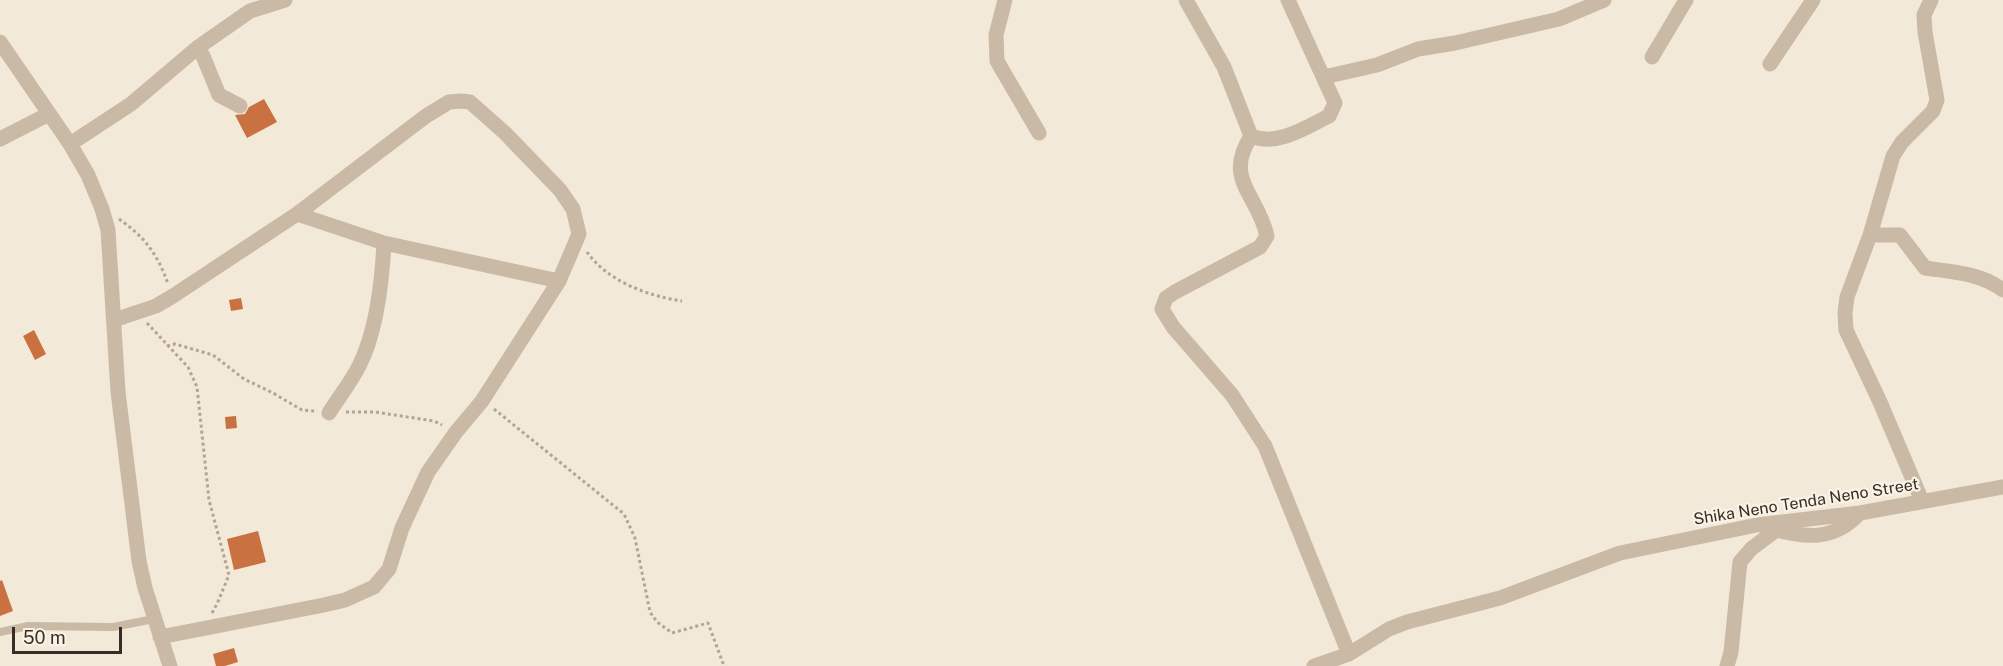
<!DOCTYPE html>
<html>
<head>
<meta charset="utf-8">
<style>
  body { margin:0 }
  #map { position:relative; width:2003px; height:666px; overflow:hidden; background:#f2e9d9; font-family:"Public Sans",sans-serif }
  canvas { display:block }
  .scale { position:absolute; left:12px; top:627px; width:110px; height:27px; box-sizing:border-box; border:3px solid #362d26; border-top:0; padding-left:8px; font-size:18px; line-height:21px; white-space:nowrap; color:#362d26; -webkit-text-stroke:4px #faf3e5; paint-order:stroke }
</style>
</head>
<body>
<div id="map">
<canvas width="2003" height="666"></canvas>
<div class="scale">50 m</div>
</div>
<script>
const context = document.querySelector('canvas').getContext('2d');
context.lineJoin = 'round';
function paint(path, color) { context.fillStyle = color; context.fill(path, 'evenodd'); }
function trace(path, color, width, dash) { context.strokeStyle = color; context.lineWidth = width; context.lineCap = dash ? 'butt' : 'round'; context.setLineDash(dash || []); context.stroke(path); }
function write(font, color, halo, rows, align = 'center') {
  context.font = font + ' "Public Sans",sans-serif'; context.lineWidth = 4.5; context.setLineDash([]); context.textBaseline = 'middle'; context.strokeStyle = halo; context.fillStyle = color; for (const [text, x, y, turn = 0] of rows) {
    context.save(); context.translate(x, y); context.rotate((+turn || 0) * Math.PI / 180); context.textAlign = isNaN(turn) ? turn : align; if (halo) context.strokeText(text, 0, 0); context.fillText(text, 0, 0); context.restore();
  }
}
paint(new Path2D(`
  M264,99L277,122L247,138L235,115L245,114L249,107Z
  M241,298L243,309L231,311L229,300Z
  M34,330L46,354L35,360L23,336Z
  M236,416L237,428L226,429L225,417Z
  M258,531L266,562L234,570L227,539Z
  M2,580L13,611L0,616V581Z
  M234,648L238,662L225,666H216L213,654Z`), '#c97140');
trace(new Path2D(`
  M119,219C145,237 158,255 168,284
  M587,252C607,281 648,296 682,301
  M147,323L188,367L197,387L209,500L229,575L217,604L212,613
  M167,346L175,344L213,355L244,379L273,393L302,410L315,411
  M494,409L624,514L635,538L650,612L657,622L672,633L708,623L724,666
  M346,412H375L434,421L442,425`), '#b6a48f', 3, [3, 3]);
trace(new Path2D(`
  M0,632L28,626L113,627L154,619`), '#cabaa5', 8);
trace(new Path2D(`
  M1005,0L996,35L997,61L1039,133
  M1186,0L1224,67L1251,136C1277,147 1306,127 1329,116L1335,103L1288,0
  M0,42L70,144L88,175L102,209L108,230L118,392L139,561L145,588L170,666
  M197,48L203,56L219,95L240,106
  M1652,57L1686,0
  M1770,64L1813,0
  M1324,77L1377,65L1418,49L1455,43L1559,19L1604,0
  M1251,136C1223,180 1258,194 1267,236L1260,247L1175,292L1166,298L1162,309L1173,327L1232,395L1265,446L1349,654
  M0,139L49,114
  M70,144L131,104L197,48L250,11L285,0
  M297,214L384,243L559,281
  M1870,235H1900L1925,268C1953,272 1980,273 2003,290
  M114,320L156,306L173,296L297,214L426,116L449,102L461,101L470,102L505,133L560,190L573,209L579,234L559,281L482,401L456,432L428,472L402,528L389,569L374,587L345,600L324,605L160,637
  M329,413C339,397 351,382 359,366C377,331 382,282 384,243
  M1922,501L1880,402L1846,330L1845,313L1847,297L1870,235L1893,156L1902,142L1933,111L1937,100L1925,32L1924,15L1931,0
  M1769,528C1805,538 1833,542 1860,513
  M1314,666L1349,654L1389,629L1407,622L1500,598L1620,553L1757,525L1860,513L2003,487
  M1727,666L1731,652L1740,562L1751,549L1776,530`), '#cabaa5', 15);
write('16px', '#362d26', '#faf3e5', [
  ["Shika Neno Tenda Neno Street",1806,502,-9]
]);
</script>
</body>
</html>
